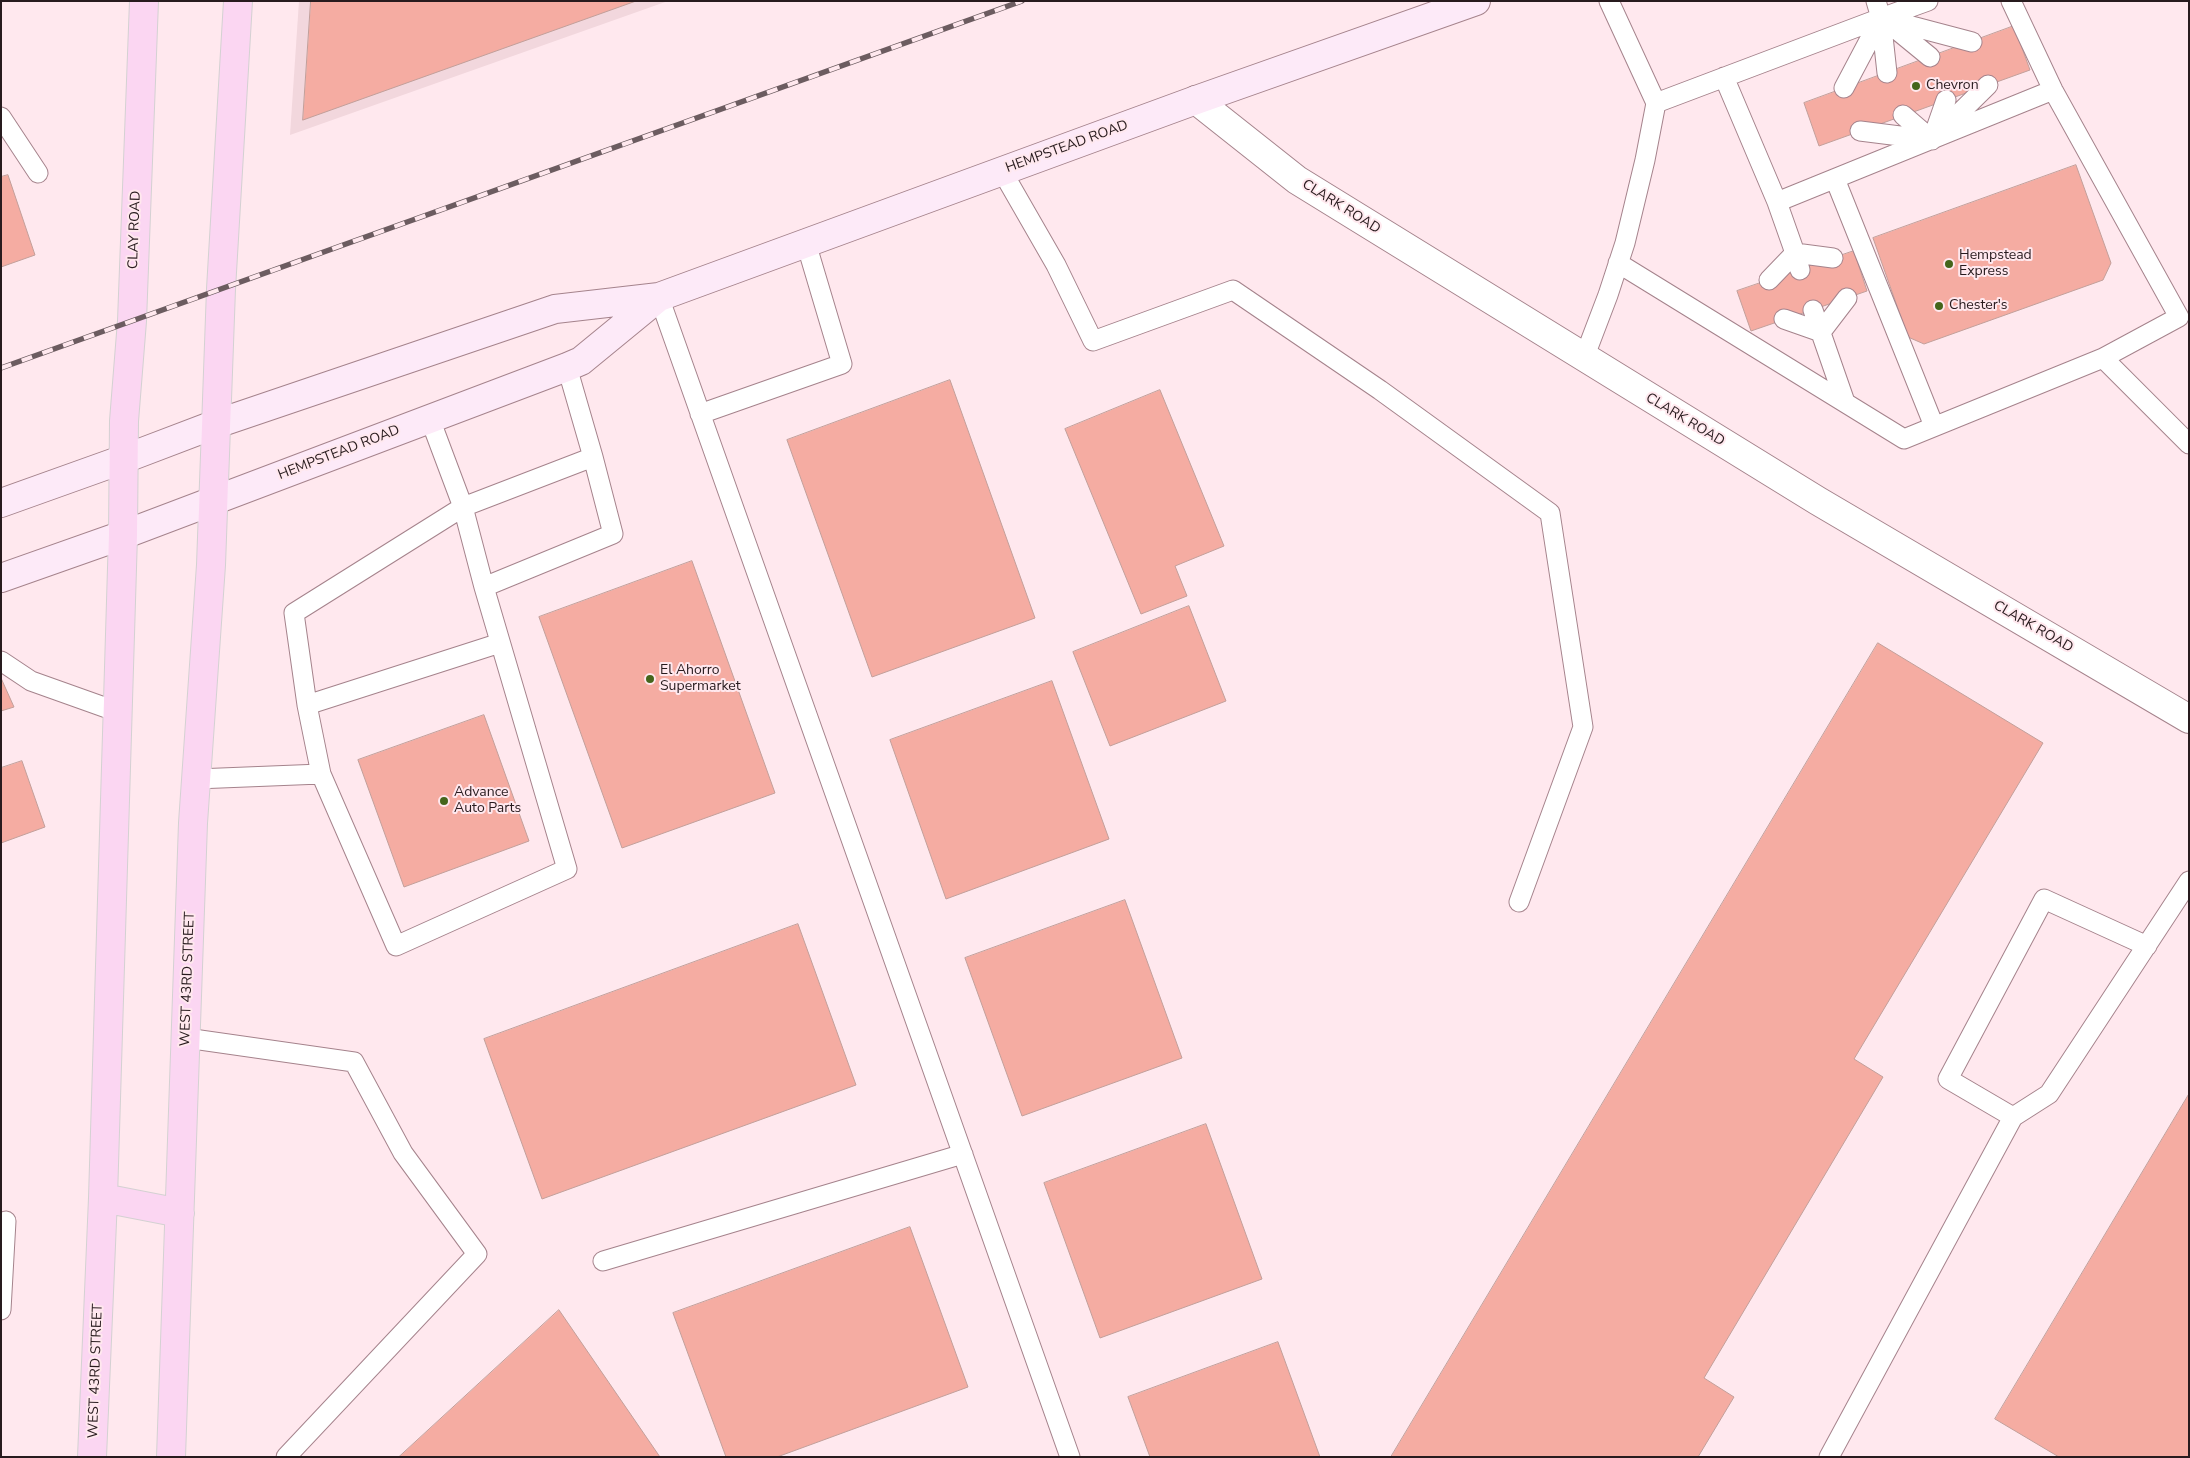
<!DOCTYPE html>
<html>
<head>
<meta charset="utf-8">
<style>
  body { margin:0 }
  #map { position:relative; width:2190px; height:1458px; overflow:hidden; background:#ffe8ee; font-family:"Nunito Sans",sans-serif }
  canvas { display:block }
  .frame { position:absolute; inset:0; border:2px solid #281b1e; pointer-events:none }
</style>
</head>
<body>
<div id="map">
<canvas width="2190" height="1458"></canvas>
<div class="frame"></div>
</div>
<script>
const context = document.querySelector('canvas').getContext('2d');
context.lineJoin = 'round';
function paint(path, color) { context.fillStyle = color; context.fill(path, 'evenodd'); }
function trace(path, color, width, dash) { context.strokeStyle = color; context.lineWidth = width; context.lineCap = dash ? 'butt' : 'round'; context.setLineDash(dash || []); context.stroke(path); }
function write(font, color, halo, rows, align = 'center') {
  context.font = font + ' "Nunito Sans",sans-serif'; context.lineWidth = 4; context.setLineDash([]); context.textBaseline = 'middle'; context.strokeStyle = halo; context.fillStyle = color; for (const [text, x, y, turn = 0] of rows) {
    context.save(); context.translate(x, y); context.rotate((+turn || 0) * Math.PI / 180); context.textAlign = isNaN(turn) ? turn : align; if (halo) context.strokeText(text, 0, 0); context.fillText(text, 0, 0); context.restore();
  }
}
paint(new Path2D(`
  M299,1H668L290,135Z`), '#f2d7dd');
const building = new Path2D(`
  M311,1H636L303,120Z
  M2014,26L2030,70L1819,146L1804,103Z
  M2076,165L2111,263L2103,280L1924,344L1908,337L1873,238Z
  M8,175L35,255L1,267V177Z
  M1854,251L1867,291L1751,331L1737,291Z
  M950,380L1035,618L872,677L787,440Z
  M1160,390L1224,546L1175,566L1187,596L1141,614L1065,429Z
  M692,561L775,793L622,848L539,617Z
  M1189,606L1226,701L1110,746L1073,652Z
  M1878,643L2043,743L1854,1059L1883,1077L1704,1378L1734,1397L1698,1457H1391Z
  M1,678L14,707L1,711Z
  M1052,681L1109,839L946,899L890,740Z
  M484,715L529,841L404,887L358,760Z
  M22,761L45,827L1,843V768Z
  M1125,900L1182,1058L1022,1116L965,958Z
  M798,924L856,1085L542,1199L484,1039Z
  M2189,1094V1457H2059L1995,1419Z
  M1206,1124L1262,1279L1100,1338L1044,1183Z
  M910,1227L968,1387L777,1457H726L673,1313Z
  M559,1310L660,1457H399Z
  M1278,1342L1320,1457H1150L1128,1397Z`);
paint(building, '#f5aca2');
trace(building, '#c29f9a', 1);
const service = new Path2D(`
  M1881,18L1887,73
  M1881,18L1928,1
  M1886,21L1930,57
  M1724,77L1777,202
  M1844,88L1881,18L1972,42
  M1656,103L1881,18L1876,1
  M1903,115L1932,140L1946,100
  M1,117L38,173
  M1860,131L1932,140L1988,85
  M1002,171L1056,265L1093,341L1233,290L1380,390L1550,513L1583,727L1519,902
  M1835,179L1934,426
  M1833,258L1795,253L1777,202L2053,90
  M1618,263L1904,439L2103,358L2179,317L2053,90L2011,1
  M1769,280L1795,253L1800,270
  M659,297L1070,1457
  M1813,310L1845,402
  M1784,319L1821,332
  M1821,332L1847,298
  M1584,358L1608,295L1625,243L1645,160L1656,103L1609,1
  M2103,358L2189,444
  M700,414L842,364L806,243
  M430,419L463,507L593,457L567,367
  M1,661L31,681L118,712
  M307,705L500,643
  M321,774L307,705L294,613L463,507L484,587
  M196,779L321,774L396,946L567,869L484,587L613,534L593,457
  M186,1038L354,1062L403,1153L477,1254L286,1457
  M2013,1117L1948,1079L2044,899L2147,946
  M603,1261L963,1154
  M1,1310L6,1221
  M1829,1457L2013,1117L2049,1094L2189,881`);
const tertiary = new Path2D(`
  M1196,100L1297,180L1818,501L2189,719`);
const secondary = new Path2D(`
  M1,503L124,459L216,424L555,309L659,297L1196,100L1476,1
  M1,578L123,535L567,367L581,361L659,297`);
const primary = new Path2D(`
  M103,1198L180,1213
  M92,1457L103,1198L123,535L124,421L132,321L144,1
  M171,1457L193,823L211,565L221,289L238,1`);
trace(service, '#a5838c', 21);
trace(tertiary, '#a5838c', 30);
trace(secondary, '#a5838c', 30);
trace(primary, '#d4d1d2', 30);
trace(service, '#fff', 19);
trace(tertiary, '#fff', 28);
trace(secondary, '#fdeaf8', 28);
trace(primary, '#fbd6f2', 28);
const rail = new Path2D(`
  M1,368L1022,1`);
trace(rail, '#6c5c60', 5.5);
trace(rail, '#ffe8ee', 4, [11]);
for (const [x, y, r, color] of [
  [1916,86,5,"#44651b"],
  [1949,264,5,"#44651b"],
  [1939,306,5,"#44651b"],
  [650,679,5,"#44651b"],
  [444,801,5,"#44651b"]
]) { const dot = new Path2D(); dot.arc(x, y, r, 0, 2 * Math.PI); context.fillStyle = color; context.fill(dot); trace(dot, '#ffe8ee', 2); }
write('14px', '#281b1e', '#ffe8ee', [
  ["Chevron",1926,86],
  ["Hempstead",1959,256],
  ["Express",1959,272],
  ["Chester's",1949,306],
  ["El Ahorro",660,671],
  ["Supermarket",660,687],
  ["Advance",454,793],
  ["Auto Parts",454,809]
], 'left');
write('14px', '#281b1e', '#ffe8ee', [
  ["HEMPSTEAD ROAD",1067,147,-20],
  ["CLARK ROAD",1341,207,32],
  ["CLAY ROAD",135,230,-88],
  ["CLARK ROAD",1685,420,31],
  ["HEMPSTEAD ROAD",339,453,-21],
  ["CLARK ROAD",2033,627,30],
  ["WEST 43RD STREET",188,979,-88],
  ["WEST 43RD STREET",96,1371,-88]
]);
</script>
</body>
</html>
